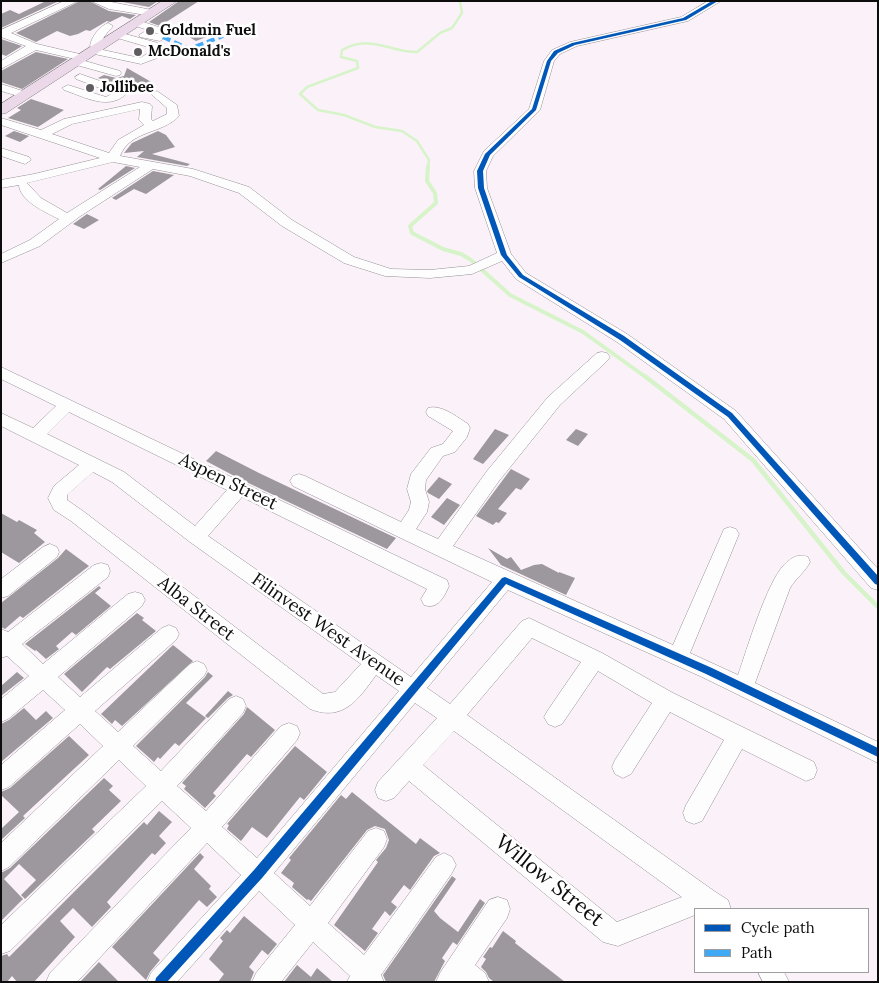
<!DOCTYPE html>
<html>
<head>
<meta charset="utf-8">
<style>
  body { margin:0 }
  #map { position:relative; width:879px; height:983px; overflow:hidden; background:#fbf2f9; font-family:Lora,serif }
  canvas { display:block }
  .frame { position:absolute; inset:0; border:2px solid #0d0d0d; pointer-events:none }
  .legend { position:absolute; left:694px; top:908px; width:175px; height:65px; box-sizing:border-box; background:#fff; border:1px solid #9e9e9e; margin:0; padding:6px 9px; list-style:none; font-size:15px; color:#0d0d0d }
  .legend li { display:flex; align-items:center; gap:10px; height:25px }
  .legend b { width:25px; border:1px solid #9e9e9e }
</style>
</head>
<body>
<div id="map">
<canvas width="879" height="983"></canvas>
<div class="frame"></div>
<ul class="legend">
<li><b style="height:6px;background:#0057b8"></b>Cycle path</li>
<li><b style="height:6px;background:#3fa9f5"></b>Path</li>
</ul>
</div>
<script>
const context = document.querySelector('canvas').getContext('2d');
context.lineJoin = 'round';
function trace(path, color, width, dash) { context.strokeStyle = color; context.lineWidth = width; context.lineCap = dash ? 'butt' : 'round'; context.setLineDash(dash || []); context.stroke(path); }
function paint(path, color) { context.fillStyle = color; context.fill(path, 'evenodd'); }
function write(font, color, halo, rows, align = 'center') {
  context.font = font + ' Lora,serif'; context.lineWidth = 5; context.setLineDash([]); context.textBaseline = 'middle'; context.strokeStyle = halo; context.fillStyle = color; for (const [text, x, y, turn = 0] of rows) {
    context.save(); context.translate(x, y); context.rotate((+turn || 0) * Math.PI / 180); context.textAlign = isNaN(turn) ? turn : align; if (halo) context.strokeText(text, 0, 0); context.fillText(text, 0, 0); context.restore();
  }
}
trace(new Path2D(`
  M428,167L429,160L417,141L402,131L375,127L344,115L318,110L300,94L307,87L358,68L357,61L341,57L342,50C371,34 389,52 417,52L440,33L452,28L462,13L460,1`), '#d7f3c9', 2.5);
trace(new Path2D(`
  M428,166L427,181L435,193L436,203L410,226L412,233L443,249L461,254L471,260L510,295L583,332L647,378`), '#d7f3c9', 4);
trace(new Path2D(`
  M646,377L753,460L844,573L878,607`), '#d7f3c9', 4.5);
paint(new Path2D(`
  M46,1H59L1,28V14L10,10L19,14Z
  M80,1H89L109,11L136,15L130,19L122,16L110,22L107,21L90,31L86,30L78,34L70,36L57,31L36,42L16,33Z
  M117,1H158L149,7Z
  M179,1H199L160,26L149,22Z
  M196,28L209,36L196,41L182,33Z
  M1,39L22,46L6,56L1,54Z
  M36,52L68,59L22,89L1,82V71Z
  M127,68L153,83L141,91L128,86L126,88L98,78L104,75L116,78L124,76Z
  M31,99L64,110L38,127L8,118L21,110L17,108Z
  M14,131L29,136L20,142L5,136Z
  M158,131L166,135L175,147L152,154L190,164L187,166L137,157L144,151L124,153L132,143Z
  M126,166L135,168L97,192L100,190L98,189Z
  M153,171L174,175L146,194L134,189L116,200L112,198Z
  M87,214L99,220L84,229L73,224Z
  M495,429L509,435L483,464L473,459Z
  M576,429L588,434L578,446L566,440Z
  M216,451L259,473L396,538L387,549L240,479L206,461Z
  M511,469L530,479L521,490L516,488L498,509L507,513L499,523L496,522L493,525L476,516Z
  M439,477L452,484L439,499L428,493L427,491Z
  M447,498L460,505L444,525L431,517Z
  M1,513L17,522L19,520L37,530L34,533L45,542L19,563L1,552Z
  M488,548L507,559L511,557L521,570L534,565L542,564L559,573V572L575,578L566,595L501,565Z
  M66,549L89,566L23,618L20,616L5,629L1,627V603L58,558Z
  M99,586L101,588L95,593L111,606L76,635L72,632L56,646L59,649L46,659L36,650L35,651L25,644Z
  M137,613L144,618L142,620L156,631L110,669L107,667L82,692L64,674Z
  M173,645L193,661L122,726L115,720L112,724L101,714Z
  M17,672L24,678L1,696V686Z
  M208,672L213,676L186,703L206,718L179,746L175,743L160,759L158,757L154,762L136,746L205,677Z
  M228,691L233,695L228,698L208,718L205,716Z
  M247,707L275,730L251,757L247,754L213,793L216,796L205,808L184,789L186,786L182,783L244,714Z
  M24,708L36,720L46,711L53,718L1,762V724L9,720Z
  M69,736L89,755L23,816L25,818L1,840V829L19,812L1,795V792L10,788Z
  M295,746L327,772L304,800L300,797L267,838L252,827L241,841L227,829L229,825L227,824Z
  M104,778L113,786L109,790L121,801L92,829L95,832L25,899L21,895L36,880L19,864L4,879L23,899L1,921V873L10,868Z
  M352,792L416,844L420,838L440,853L434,856L410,890L404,885L391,902L397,907L390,916L385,911L372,929L378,933L365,951L334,925L378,862L376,860L386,848L389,840L385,829L375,826L367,830L311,901L308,899L307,900L292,887L294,883L281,873L291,860L289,858L341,795L346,799Z
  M159,811L172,822L159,836L166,843L155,855L152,853L107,902L111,907L92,927L73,908L60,921L75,937L34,982H17L12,976L7,982H1V956L7,954L9,957L144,822L147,825Z
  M200,853L204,857L194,869L211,886L209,889L217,897L207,907L199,900L153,953L160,960L150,972L146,980L112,947Z
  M452,876L456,879L434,911L440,918L458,932L480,899L485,903L457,945L453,942L442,958L445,961L434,982H386L383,975Z
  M244,916L277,944L268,955L262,950L249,967L254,972L250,982H218L224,974L209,959L223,941L220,938L227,930L230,933Z
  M503,931L516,941L515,943L565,982H494L489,978L486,972L481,967L486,959L483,957L490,947L492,948Z
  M99,962L119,982H80Z
  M297,965L311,977L317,968L333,982H284Z`), '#9d989d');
const minor = new Path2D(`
  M64,1H78L11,33L37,44L88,56L89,58L85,61L120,71L121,73L120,75L116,76L73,64L72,62L75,59L36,50L1,69V61L26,46L1,37V30Z
  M91,1H106L152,10L157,13L152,16L109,9Z
  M708,1H721L688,21L577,46L560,54L554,61L540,110L493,156L486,171L487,188L511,254L526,273L627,334L736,411L878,569V590L871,588L724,419L617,342L516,279L502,261L472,274L430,278L385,276L344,263L282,226L239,193L190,176L153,169L79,217L40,246L1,263V254L30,240L59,219C45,212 20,201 19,185L1,188V180L34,174L100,158L1,125V118L41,130L64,119L142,102L150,104L152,106L151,119L153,121L167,114V108L151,94L157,91L177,105L179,116C163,134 130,130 120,156L193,169L249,187L292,220L354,257L391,269L430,270L469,266L497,253L475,188L474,171L484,151L529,109L544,61L552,50L570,42L681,17ZM140,109L139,120L144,125L118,140L109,153L52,134L72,124ZM113,162L140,167L67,213L41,198L27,183Z
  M137,20L171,31L172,33L160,41L140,37L139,35L144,32L159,34L133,25L132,23Z
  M108,23L113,26C107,34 98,40 103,50L140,58L155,49L114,37L113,35L118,32L158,43L167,49L157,58L141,64L90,53L89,51L92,48L90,46C91,37 100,26 108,23Z
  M80,74L126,90L128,92C110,112 85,97 64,90L62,88L68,85L106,97L113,93L76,79L75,77Z
  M1,84L29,93L31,95L25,98L1,91Z
  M1,148L29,157L31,160L25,164L1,156Z
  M602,352L607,353L610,357L607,361L560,405L499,481L453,546L673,645L724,529L730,527L736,529L739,534L690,653L738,675C747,649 767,582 784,565C791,558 798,553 808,557L810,562C806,571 796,578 790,588L755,683L878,742V763L702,677L508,590L427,688L450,704L522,621L529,618L602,653L673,693L814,762L817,770L814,778L806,781L742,749L702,821L694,824L686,821L683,813L686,805L724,740L670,712L631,774L623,778L615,774L612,767L615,760L652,703L598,671L562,724L555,727L548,724L544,717L548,710L581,662L532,638L467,715L714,891L728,900L731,909H695V915L618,946L603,942L409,781L394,798L386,801L378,798L375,790L378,782L437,718L415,703L274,873L310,906L368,831L376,828L384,831L387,839L384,847L328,923L364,955L436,857L444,853L452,857L456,865L452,873L381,975L384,982H347L350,976L313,942L281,982H252L256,973L295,925L259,891L177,982H147L151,973L241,875L207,843L77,982H46L50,973L191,828L162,801L10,951L1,954V925L146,786L119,760L9,867L1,871V843L103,746L80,724L9,787L1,790V765L65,710L43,690L8,719L1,722V699L29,676L7,656L1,658V629L8,632L94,565L101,563L108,565L110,571L108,577L22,644L43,664L128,594L135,592L142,594L145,600L142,606L58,677L80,697L162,628L169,625L176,628L179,634L176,640L95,711L118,732L190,664L197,661L204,664L207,670L204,676L133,746L161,771L229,699L236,696L243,699L246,706L243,713L177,786L206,811L281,726L289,723L297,726L300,733L297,740L222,827L257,858L399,691L376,675C358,700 343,722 310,709L71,521L54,510L48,498L54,486L79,465L1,426V413L33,428L56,406L1,379V367L447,580L449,586C444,597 438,610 424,605L421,599L427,589L242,497L208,536L411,677L492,582L293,486L290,481L293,476L299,474L305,476L401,522L409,510L411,502L407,489L411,474L431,448L443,444L453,431L428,416L426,412L428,408C441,404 457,417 468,424L470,428L467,437L455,452L443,456L426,480L425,489L429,502L427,512L416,529L438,539L487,471L548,397L597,353ZM69,412L227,490L195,526L124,472L47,434ZM93,472L112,482L190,542L361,664L335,692L323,694L83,511L67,500V495ZM454,731L682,897L617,922L423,765Z
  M50,544L57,547L59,552L57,557L8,596L1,598V579L43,547Z
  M498,897L507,900L510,909L507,918L475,965L485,973L489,982H436L440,973L489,900Z
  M758,972H784L789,982H763Z`);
const major = new Path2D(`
  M162,1H177L6,113L1,114V104Z`);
trace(minor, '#949093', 1);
trace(major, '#817d81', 1);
paint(minor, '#fefdfe');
paint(major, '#ebd9ea');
trace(new Path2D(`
  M163,37L189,49L223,36`), '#3fa9f5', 4, [8, 4]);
paint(new Path2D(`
  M712,1H718L686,20L575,45L558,53L551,61L536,110L490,155L483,171L484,188L507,255L523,275L624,336L732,413L878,576V585L875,584L728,417L620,340L519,277L501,255L478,188L477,171L485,154L532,109L547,61L554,51L572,43L683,18Z
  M505,577L712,668L878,748V757L706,674L506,584L262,878L167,982H155L156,978L254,870L502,578Z`), '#0057b8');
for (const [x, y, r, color] of [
  [150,31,5,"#605d60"],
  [138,52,5,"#605d60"],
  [90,88,5,"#605d60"]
]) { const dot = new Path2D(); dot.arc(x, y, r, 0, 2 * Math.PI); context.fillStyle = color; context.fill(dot); trace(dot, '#fff', 2); }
write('bold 15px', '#0d0d0d', '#fff', [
  ["Goldmin Fuel",160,31],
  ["McDonald's",148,52],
  ["Jollibee",100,88]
], 'left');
write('18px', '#0d0d0d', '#fff', [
  ["Aspen Street",228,482,26],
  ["Alba Street",196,609,38],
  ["Filinvest West Avenue",328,630,35]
]);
write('21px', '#0d0d0d', '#fff', [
  ["Willow Street",549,881,39]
]);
</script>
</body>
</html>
